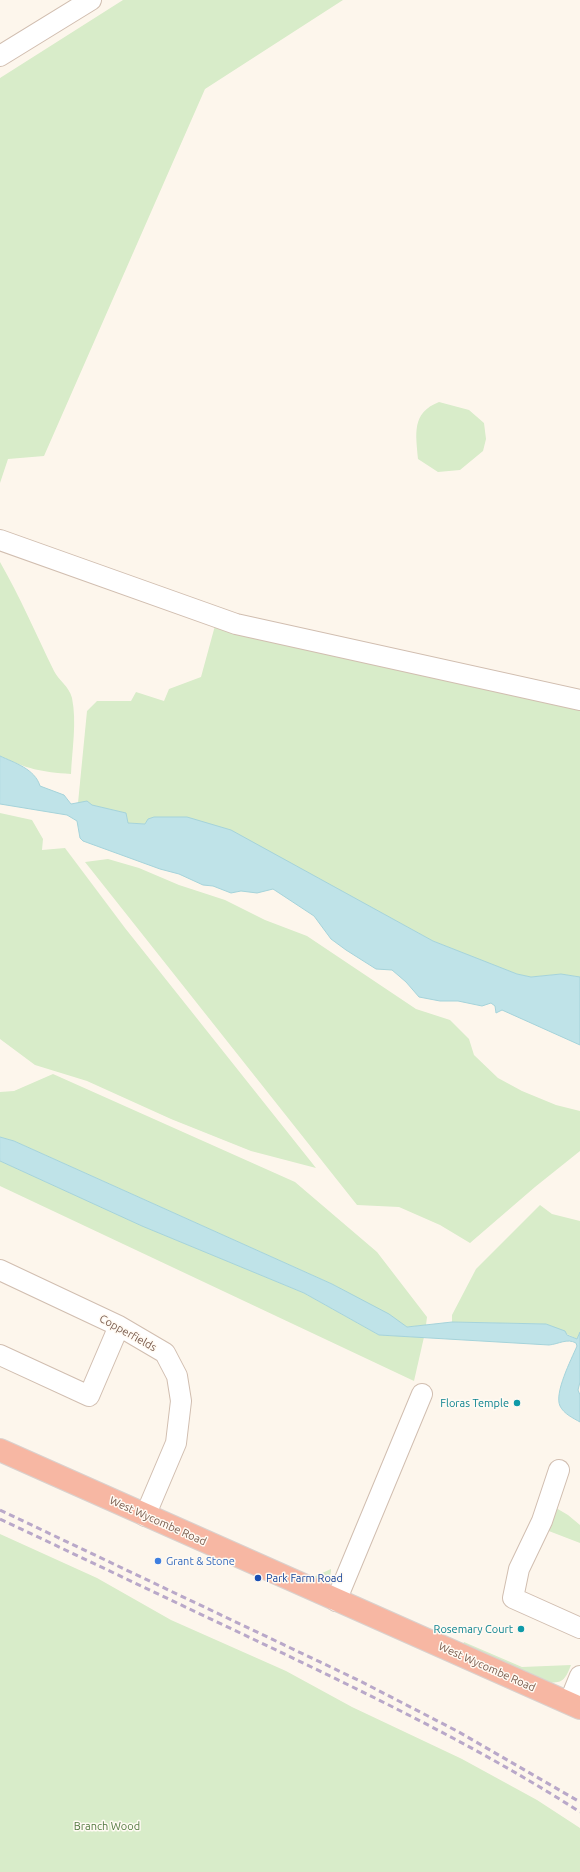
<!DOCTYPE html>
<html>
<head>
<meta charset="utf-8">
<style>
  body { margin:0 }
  canvas { display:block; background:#fdf6ec }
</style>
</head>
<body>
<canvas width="580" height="1872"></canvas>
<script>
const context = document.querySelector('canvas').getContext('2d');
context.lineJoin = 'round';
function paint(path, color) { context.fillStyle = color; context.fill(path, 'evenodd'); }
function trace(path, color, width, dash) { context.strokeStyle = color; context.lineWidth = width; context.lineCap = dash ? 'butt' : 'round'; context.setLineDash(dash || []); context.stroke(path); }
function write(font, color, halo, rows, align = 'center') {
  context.font = font + ' Ubuntu,sans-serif'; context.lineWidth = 3; context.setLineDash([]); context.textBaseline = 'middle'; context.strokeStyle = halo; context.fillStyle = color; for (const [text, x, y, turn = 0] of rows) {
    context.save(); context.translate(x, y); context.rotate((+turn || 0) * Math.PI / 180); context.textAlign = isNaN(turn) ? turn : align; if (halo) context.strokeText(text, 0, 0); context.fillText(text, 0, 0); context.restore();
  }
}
paint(new Path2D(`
  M123,0H343L205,89L44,456L8,459L0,483V78Z
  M439,402L469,410L484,423L486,439L483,451L460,470L438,472L418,459C416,434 411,413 439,402Z
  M0,562C20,597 36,634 54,671C59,681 69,686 72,698C77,722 72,750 71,774C41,772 27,769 0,756Z
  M216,622L580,702V977L561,974L531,977L517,974L485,962L433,941L258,846L164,817H154L145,824L128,823L125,813L78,803L87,711L97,701H131L136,692L164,701L169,689L201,677Z
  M0,813L32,820L43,839L42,850L65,848L125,928L316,1168L251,1151L171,1119L87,1081L35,1065L0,1039Z
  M108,859L139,868L179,885L225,900L265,920L307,936L416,1009L450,1020L469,1039L474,1055L498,1078L522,1091L556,1105L580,1111V1151L535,1187L470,1243L440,1225L399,1207L357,1205L85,862Z
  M53,1074L295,1182L377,1252L427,1317L426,1325L407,1327L332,1284L14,1141L0,1137V1092L14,1091Z
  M0,1161L143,1226L304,1293L379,1335L424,1337L414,1381L0,1186Z
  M540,1205L552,1214L580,1221V1332L577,1339L546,1324L452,1322V1315L476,1269Z
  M551,1505L568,1515L580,1525V1543L541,1528Z
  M0,1534L97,1578L171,1620L286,1671L352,1707L462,1759L537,1800L580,1828V1872H0Z
  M331,1569C331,1576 329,1579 323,1582L311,1578Z
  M464,1642L522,1667L571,1665C565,1681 562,1684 544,1682L463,1644Z`), '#d8ecc9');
const water = new Path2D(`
  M0,756C15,763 35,769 40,786L64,795L71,804L87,801L92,805L126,813L128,823L145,824L148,819L154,817H187L231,830L433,941L517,974L531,977L561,974L580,977V1045L502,1010L496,1013L495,1006L491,1003L482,1006L458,1001H440L419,997L406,982L392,970L376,969L346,950L331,939L314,916L273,889L257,893L241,891L231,893L213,886L203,885L179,874L160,869L83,841L80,838L77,821L67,815L0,804Z
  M0,1137L14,1141L332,1284L389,1314L407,1327L452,1322L546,1324L565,1331L567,1335L577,1339L580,1332V1382L578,1390L580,1395V1422C573,1418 564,1414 560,1406C554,1393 571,1360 577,1346L576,1343C567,1338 559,1344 549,1345L379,1335L304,1293L142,1226L0,1161Z`);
paint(water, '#bfe3e8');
trace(water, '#a5d3da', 1);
const minor = new Path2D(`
  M0,56L91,0
  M0,540L236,624L580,700
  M0,1270L119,1326L165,1353L177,1376L181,1401L176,1443L145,1516
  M0,1355L89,1396L119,1326
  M559,1470L542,1521L519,1569L513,1598L580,1628
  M336,1601L422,1394
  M569,1703L580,1676`);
const highway = new Path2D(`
  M0,1450L580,1708`);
trace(minor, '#d1beb0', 22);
trace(highway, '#dad1cd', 24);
trace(minor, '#fff', 20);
trace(highway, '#f7b7a3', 22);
trace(new Path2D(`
  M0,1510L358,1680L457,1731L580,1802
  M0,1519C91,1562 181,1605 272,1648C376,1698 482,1749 580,1812`), '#b9a8c9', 3, [6, 4]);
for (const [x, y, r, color] of [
  [517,1403,4,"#0f9aa8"],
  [158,1561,4,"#3f7fe0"],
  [258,1578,4,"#1a4fb4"],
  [521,1629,4,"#0f9aa8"]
]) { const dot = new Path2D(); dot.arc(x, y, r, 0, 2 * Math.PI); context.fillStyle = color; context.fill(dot); trace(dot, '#fffaf3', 1.5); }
write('11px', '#7a5c4d', '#fffaf3', [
  ["Copperfields",128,1333,29],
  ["West Wycombe Road",158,1521,24],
  ["West Wycombe Road",487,1667,24]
]);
write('11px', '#0d838f', '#fffaf3', [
  ["Floras Temple",509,1403],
  ["Rosemary Court",513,1629]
], 'right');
write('11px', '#366cbe', '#fffaf3', [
  ["Grant & Stone",166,1561]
], 'left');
write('11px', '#164399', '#fffaf3', [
  ["Park Farm Road",266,1578]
], 'left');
write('11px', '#537a41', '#fffaf3', [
  ["Branch Wood",107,1826]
]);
</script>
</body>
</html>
